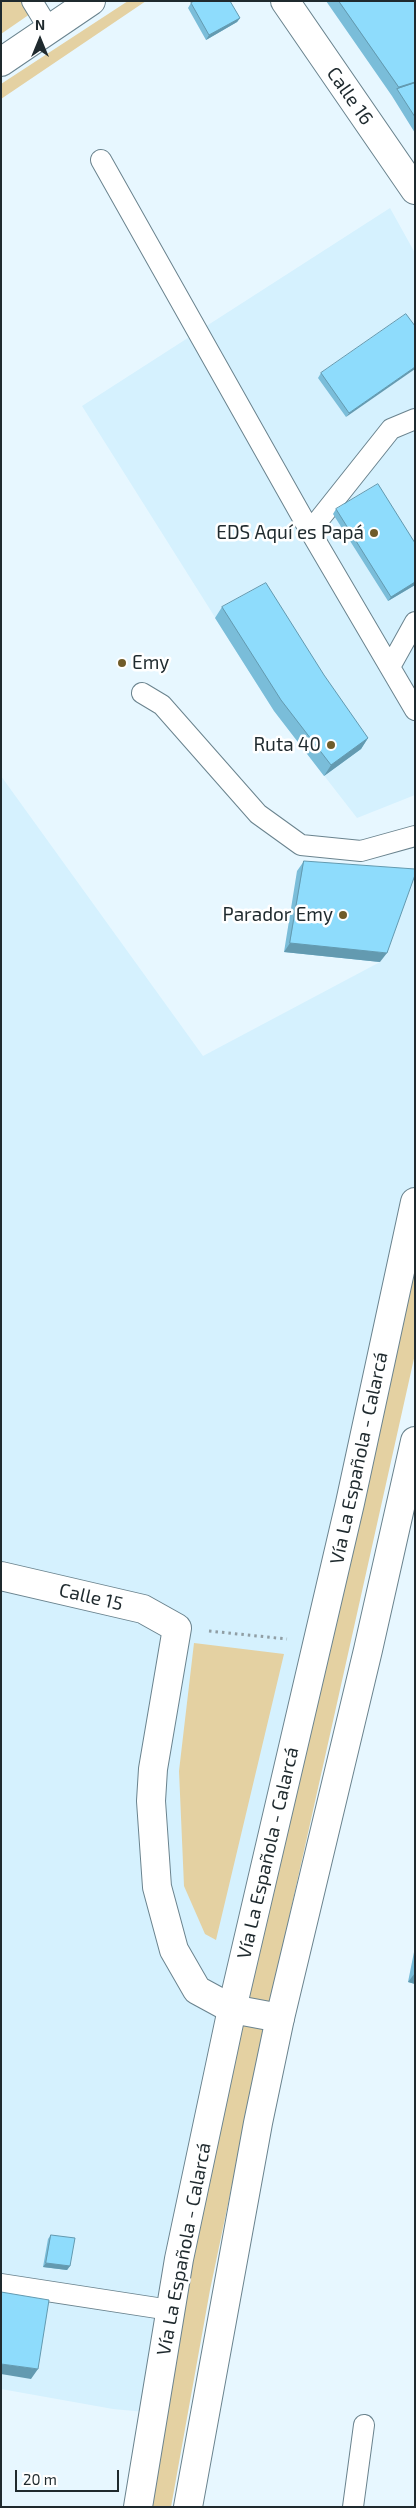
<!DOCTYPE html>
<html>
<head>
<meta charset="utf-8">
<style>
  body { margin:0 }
  #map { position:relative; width:416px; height:2508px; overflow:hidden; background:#e7f7ff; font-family:"Exo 2",sans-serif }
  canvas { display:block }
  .frame { position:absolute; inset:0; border:2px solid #1f2a2e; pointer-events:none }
  .north { position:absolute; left:15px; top:15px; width:50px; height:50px; -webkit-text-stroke:4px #fff; paint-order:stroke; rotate:0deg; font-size:14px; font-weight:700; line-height:20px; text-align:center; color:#1f2a2e }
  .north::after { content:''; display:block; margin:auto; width:18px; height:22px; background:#1f2a2e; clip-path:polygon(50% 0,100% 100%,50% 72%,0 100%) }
  .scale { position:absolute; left:15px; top:2470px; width:104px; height:22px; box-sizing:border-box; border:2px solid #1f2a2e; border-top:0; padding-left:6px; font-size:15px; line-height:18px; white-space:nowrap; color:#1f2a2e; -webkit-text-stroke:4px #fff; paint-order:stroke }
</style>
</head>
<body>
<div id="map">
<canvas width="416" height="2508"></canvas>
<div class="frame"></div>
<div class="north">N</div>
<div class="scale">20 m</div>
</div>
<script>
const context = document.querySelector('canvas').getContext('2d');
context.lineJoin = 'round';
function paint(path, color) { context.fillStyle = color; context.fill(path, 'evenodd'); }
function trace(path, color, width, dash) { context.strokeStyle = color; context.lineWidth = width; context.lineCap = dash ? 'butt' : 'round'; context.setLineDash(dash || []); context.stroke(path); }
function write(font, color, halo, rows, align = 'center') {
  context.font = font + ' "Exo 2",sans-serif'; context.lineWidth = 5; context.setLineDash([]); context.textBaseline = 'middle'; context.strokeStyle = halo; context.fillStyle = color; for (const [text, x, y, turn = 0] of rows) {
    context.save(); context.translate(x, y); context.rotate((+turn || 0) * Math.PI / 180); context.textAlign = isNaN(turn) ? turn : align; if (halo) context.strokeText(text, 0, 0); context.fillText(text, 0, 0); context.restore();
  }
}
paint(new Path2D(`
  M390,208L415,253V795L357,818L274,711L82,406Z
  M1,776L203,1056L380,962L410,878L415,879V1198L145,2412L113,2409L1,2389Z`), '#d5f1fe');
paint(new Path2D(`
  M1,1H21L30,14L1,34Z
  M128,1H146L1,99V84Z
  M415,1260V1354L270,2003L246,1997Z
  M194,1643L284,1654L216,1940L205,1934L184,1886L179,1771Z
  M239,2021L265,2027L210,2290L171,2507H149L185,2290Z`), '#e4d1a2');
const service = new Path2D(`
  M32,1L49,29
  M101,160L310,531
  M415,419L391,429L310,531L415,710
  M390,667L415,622
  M142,693L162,705L258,814L301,845L361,851L415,836
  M1,2284L170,2310
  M353,2507L364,2425`);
const minor = new Path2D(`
  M285,1L415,190
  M1,1576L143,1609L177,1628L153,1769L151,1801L157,1887L174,1950L197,1990L232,2009L280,2018`);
const tertiary = new Path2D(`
  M1,62L91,1`);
const trunk = new Path2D(`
  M138,2507L179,2259L232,2009L350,1503L415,1202
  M188,2507L258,2123L280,2018L368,1650L415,1441`);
trace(service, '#6a838e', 22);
trace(minor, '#6a838e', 30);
trace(tertiary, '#6a838e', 30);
trace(trunk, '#6a838e', 30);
trace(new Path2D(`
  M209,1631L287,1639`), '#909ea4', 3, [2.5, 4]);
trace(service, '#fff', 20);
trace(minor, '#fff', 28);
trace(tertiary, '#fff', 28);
trace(trunk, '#fff', 28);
paint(new Path2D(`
  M326,1H415V133L392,96Z
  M191,3L240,18L237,22L206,40L188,8Z
  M415,326L346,417L318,378L321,373Z
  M336,509L415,543V585L388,601L333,514Z
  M222,607L368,738L361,749L324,776L274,711L215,618Z
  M304,861L380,962L284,952L297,871Z
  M415,1947V1984L408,1982Z
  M51,2235L70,2266L67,2270L43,2267L48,2239Z`), '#7abdd9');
paint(new Path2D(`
  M240,18L237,22L206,40L209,35Z
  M415,82V89H397L399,87Z
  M415,367V369L346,417L349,413Z
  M415,582V585L388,601L391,597Z
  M368,738L361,749L324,776L331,765Z
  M290,943L387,953L380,962L284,952Z
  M415,1973V1984L408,1982Z
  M46,2263L70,2266L67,2270L43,2267Z
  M1,2364L38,2369L31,2379L1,2374Z`), '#639ab0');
const building = new Path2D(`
  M195,1H230L240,18L209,35L191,3Z
  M339,1H415V82L399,87Z
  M415,83V117L397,89Z
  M406,314L415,326V367L349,413L321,373Z
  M378,484L415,543V582L391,597L336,509Z
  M266,583L324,675L368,738L331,765L281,700L222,607Z
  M304,861L415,869V875L387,953L290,943Z
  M51,2235L75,2238L70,2266L46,2263Z
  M1,2292L49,2300L38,2369L1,2364Z`);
paint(building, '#8edcfc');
trace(building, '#639ab0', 1);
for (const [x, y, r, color] of [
  [374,533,5,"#6f5c2a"],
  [122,663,5,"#6f5c2a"],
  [331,745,5,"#6f5c2a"],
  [343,915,5,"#6f5c2a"]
]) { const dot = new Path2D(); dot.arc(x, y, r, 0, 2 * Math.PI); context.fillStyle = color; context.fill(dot); trace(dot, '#fff', 2); }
write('19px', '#1f2a2e', '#fff', [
  ["Calle 16",350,96,55],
  ["Vía La Española - Calarcá",359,1458,-78],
  ["Calle 15",91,1597,13],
  ["Vía La Española - Calarcá",268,1853,-77],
  ["Vía La Española - Calarcá",184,2249,-79]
]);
write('19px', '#1f2a2e', '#fff', [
  ["EDS Aquí es Papá",364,533],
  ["Emy",132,663,"left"],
  ["Ruta 40",321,745],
  ["Parador Emy",333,915]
], 'right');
</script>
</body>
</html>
